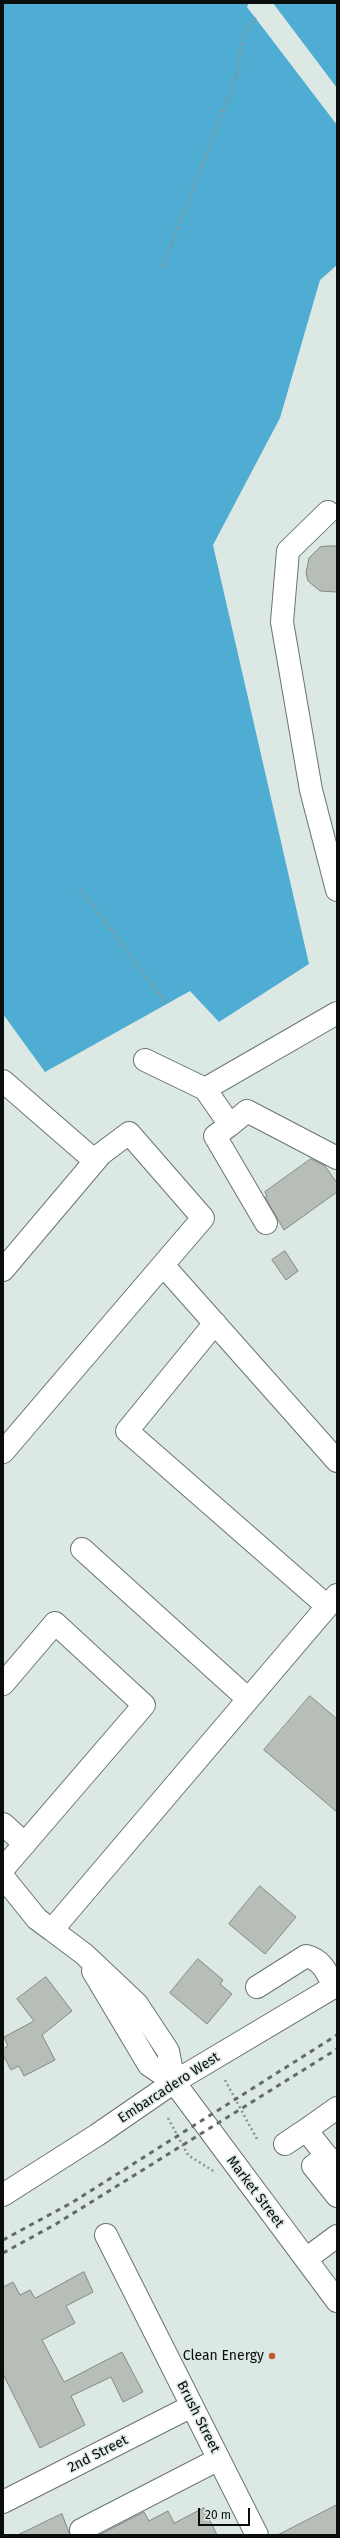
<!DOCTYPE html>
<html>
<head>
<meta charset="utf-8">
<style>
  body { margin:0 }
  #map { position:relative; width:340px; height:2538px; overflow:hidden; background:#dce8e4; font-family:"Fira Sans",sans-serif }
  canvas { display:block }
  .frame { position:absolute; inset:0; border:4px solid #090d0b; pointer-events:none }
  .scale { position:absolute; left:198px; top:2508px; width:52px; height:18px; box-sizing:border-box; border:2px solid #090d0b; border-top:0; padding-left:5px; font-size:12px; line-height:14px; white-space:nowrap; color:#090d0b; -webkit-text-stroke:3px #dce8e4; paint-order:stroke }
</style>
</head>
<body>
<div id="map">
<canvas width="340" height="2538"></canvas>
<div class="frame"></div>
<div class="scale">20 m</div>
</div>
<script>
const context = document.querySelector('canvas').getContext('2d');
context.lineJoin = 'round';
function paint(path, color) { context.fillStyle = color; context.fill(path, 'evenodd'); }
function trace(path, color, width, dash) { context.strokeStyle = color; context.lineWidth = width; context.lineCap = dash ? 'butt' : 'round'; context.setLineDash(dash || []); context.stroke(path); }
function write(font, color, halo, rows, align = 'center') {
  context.font = font + ' "Fira Sans",sans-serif'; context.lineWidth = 3; context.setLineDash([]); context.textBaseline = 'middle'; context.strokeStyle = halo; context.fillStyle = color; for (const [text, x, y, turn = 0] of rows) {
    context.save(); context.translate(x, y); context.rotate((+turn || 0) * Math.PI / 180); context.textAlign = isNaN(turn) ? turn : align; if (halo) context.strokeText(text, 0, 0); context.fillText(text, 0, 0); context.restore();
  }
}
paint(new Path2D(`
  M3,3H337V265L320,280L280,418L213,545L309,964L219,1022L190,991L45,1072L3,1014Z`), '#4facd2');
paint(new Path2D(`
  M249,3H273L337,88V125L247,7Z`), '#dce8e4');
const building = new Path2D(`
  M328,546H337V592L320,591L308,581L306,573L309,558L320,547Z
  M311,1159L325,1166L337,1183V1192L284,1230L265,1197L267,1196L265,1192Z
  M285,1251L298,1271L286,1280L272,1260Z
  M310,1696L337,1719V1812L264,1750Z
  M260,1886L296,1917L265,1954L229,1924Z
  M198,1959L223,1980L220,1984L232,1994L207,2024L170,1993Z
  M46,1977L72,2011L42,2035L55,2060L24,2076L19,2066L11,2070L3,2055V2049L8,2046L4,2037L34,2021L17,1999Z
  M84,2272L93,2292L66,2306L75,2323L42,2340L64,2382L122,2352L143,2392L123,2402L111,2377L71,2396L85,2425L40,2448L3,2374V2287L13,2282L20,2295L30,2290L35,2298Z
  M337,2505V2535H278Z
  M204,2508L217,2535H99L144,2512L149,2521L168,2511L174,2523Z
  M62,2514L70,2535H18Z`);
paint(building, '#b6beb7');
trace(building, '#828983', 1);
const minor = new Path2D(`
  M328,512L288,551L282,622L311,790L337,890
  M145,1060L205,1089L337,1013
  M3,1081L95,1161
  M205,1089L230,1125L247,1111L337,1158
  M230,1125L215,1136L266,1223
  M163,1265L337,1461
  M3,1270L101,1154L129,1133L203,1218L3,1452
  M215,1323L127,1431L327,1606
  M82,1549L248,1699
  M3,1684L55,1623L144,1705L3,1869
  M3,1824L25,1844
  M3,1877L37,1919L52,1930
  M93,1971L149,2065L174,2082L337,2301
  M257,1987L306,1956C323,1960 327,1973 334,1987
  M174,2082L168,2051L137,2004L84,1954L52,1930L337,1595
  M337,2108L306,2130L337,2169
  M285,2144L306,2130
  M327,2156L313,2166L337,2196
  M3,2195L97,2135L174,2082L337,1985
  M106,2235L257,2535
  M306,2259L337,2236
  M3,2502L192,2406
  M81,2530L219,2459`);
trace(minor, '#6a7471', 24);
trace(new Path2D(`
  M163,266L239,69C239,50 242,32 256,18
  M80,888L167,1004
  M225,2080L258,2141
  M168,2118L188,2155L215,2172`), '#8b9490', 2.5, [2, 3]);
trace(minor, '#fff', 22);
trace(new Path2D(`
  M3,2240L73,2202L337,2035
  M3,2253L56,2224L337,2049`), '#636b68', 3, [5, 5]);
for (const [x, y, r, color] of [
  [272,2356,4,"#c0592f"]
]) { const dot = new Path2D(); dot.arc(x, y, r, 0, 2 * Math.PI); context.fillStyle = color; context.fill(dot); trace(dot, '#dce8e4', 1.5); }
write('14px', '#090d0b', '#dce8e4', [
  ["Embarcadero West",169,2088,-33],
  ["Market Street",255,2192,53],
  ["Brush Street",198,2417,63],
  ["2nd Street",98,2454,-27]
]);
write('14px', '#090d0b', '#dce8e4', [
  ["Clean Energy",264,2356]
], 'right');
</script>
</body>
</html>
